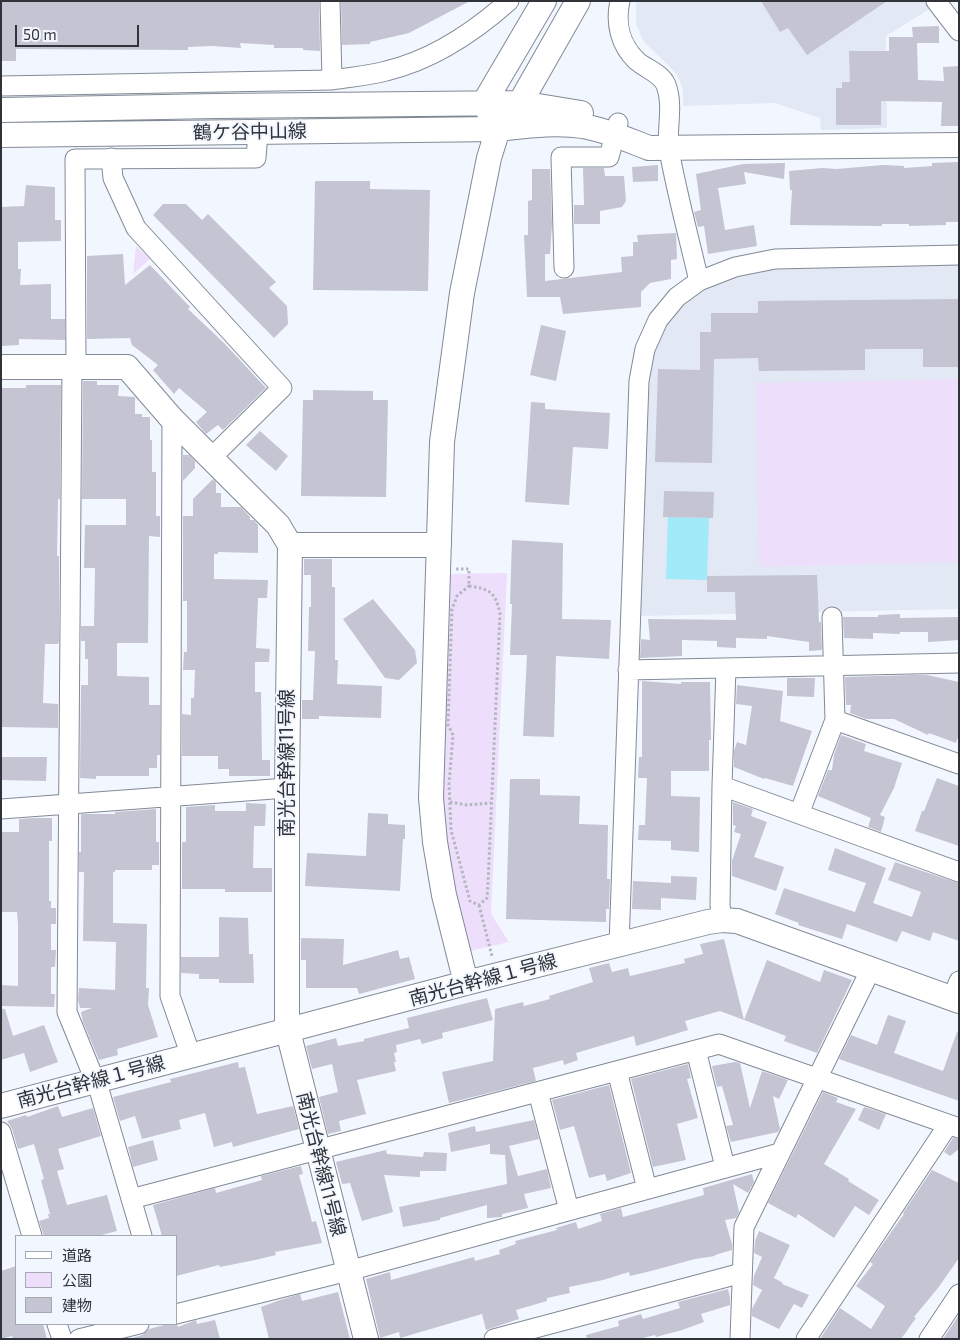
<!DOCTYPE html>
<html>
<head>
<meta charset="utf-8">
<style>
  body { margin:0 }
  #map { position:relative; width:960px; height:1340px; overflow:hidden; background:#f2f7ff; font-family:"Exo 2","Noto Sans JP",sans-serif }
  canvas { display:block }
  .frame { position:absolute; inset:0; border:2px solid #303338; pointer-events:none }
  .legend { position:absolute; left:15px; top:1235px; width:162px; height:90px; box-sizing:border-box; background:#f2f7ff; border:1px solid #a4a9af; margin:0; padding:6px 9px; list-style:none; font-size:15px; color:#303338 }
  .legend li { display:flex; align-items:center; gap:10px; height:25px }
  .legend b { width:25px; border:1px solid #a4a9af }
  .scale { position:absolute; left:15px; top:25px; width:124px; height:22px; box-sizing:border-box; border:2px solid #303338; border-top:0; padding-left:6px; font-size:15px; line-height:18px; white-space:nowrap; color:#303338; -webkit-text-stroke:4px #f2f7ff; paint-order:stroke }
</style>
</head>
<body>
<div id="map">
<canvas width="960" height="1340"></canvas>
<div class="frame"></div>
<ul class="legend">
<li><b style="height:6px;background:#fff"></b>道路</li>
<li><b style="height:14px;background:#eddefc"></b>公園</li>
<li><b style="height:14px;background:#c4c4d3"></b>建物</li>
</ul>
<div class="scale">50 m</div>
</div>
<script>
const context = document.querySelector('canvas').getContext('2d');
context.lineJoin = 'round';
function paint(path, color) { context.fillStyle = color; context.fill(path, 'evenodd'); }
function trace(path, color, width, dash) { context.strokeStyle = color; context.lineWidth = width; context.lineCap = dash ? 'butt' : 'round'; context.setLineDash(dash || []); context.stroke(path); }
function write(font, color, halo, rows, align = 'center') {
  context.font = font + ' "Exo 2","Noto Sans JP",sans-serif'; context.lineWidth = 4; context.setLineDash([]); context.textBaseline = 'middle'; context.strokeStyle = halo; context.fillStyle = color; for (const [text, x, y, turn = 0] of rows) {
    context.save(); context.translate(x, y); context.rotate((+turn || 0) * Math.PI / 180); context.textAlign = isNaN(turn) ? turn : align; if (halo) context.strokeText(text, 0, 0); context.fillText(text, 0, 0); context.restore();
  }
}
paint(new Path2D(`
  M636,1H929L933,7L886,36L887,128L821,130L820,118L775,103L683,106V90L679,79L675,72L644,42L636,24Z
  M959,263V609L640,616L649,359L662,326L686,301L715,284L750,273L783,267Z`), '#e2e8f4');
paint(new Path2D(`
  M136,246L150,259L133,274Z
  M959,379V562L759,567L756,383Z
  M507,573L491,914L509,942L470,951L461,925L440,812L447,596L450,574Z`), '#eddefc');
paint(new Path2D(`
  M668,517L709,518L707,580L666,579Z`), '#a1eaf9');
paint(new Path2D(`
  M1,1H319L320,51L303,50V48H274V45L240,43L241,48L212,46L188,47V50L16,49V61H1Z
  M341,1H470L409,33L370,42V44L342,45Z
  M761,1H887L807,55L788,28L780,32Z
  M939,26V43H917L918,80L944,81L943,67L959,66V126H941L942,102L881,101V125H836V88H842V82H850L849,51H889V37H913L912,27Z
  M959,162V222H946V225L909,226V224H882V226L790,225L792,190H790L789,171L822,168L837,169L883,165L904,166V168L932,166V163Z
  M785,163L784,179L744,172L746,184L718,188L725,230L754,225L757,246L708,254L704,226L698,227L694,212L701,210L696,174L743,164Z
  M658,165V181L633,182L632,167Z
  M583,168H604L605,176H624L626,201L622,207L600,211V224H574V205H584Z
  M532,169H550L552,224L550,254H545V281L622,272L621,257L633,256V242H638L637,235L676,233L677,259L671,260V279L650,283L641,292V307L563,314L560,297H527L524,235H528V201L532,200Z
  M315,181H370V189L430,190L428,291L313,290Z
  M26,185L55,187V220H61V241L18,242V269H21L20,285L51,284V319H65V340L19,339V345L1,346V207L24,206Z
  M163,204H186L202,220L208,214L276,282L269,288L287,306L288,324L274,338L153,215Z
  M123,254L125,285L150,265L190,307L188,309L225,344L266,388L223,430L218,425L206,434L196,422L207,412L179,388L174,394L153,370L158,365L132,345L130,338L87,339V256Z
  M959,299V367H923V349H865V370L759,371L758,358L714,359L712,463L655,462L658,369L700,370V332H711V313H758V301Z
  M541,325L566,331L556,381L530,375Z
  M83,381H97V385H119L118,396L135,397V414H142V417H150V440H152V472H156V516H160V537L149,536L148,643H117V676L149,677V705H160V755H157V768H149V776H96V779L80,778L81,685H88V659H85V641H81V626H94L95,568H84L85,525H126V499H82Z
  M26,385H61L60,499H58L57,556H59V641L58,644H45L43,703L58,704V728L1,727L2,388H26Z
  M313,390L373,391V400H388L386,497L301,496L303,400H313Z
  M531,402L545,403V409L610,413L608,449L573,447L569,505L525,502Z
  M260,431L288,456L276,471L246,445Z
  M183,455H189L195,461V468L183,481Z
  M213,479L216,482V493H221V507H241L250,517V520H254L258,525V553L218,552V554H214V579L268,580L267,598H258L256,648L270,649L269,662H255V692H261L262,760H270V776H229V769H218V756H182V714L191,715V698H194L195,670H183L184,652H187V601H183V516H193V499Z
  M664,491L714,492L713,518L663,517Z
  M512,540L563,543L562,619L611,620L609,659L556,656L554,737L523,736L527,655H510L512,604H510Z
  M304,559H332V587H335V660H338L337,684L382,686L381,718L319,716V719H302V700H313L315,651H308L309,607H311V575H304Z
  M817,575L819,622H821L822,650L809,651V642L767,636V639L736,638V648L717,647V641L682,640V656L640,658L641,639L650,640L648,619L736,620L735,592H707V576Z
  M373,599L415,650L417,663L399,680L385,678L343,619Z
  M900,614V618L959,617V640L928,642V632H900V634L873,633V639L844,638L843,617H878V615Z
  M911,675H927L959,682V734L956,743L929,733L928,735L894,719H866L850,713L851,705H846L845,677Z
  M787,678H815L814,697L787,696Z
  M642,681L681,684V682H710L711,740H709V771H671V796L700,797L699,852L671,850V841L638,840L639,825H645L647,778H638L639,757H642Z
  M737,685L783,691L780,721L812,731L793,786L765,778L764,779L734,767V751L737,742L746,745L752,706L736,704Z
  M841,735L866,744L864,751L902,763L894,788L880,815L885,817L881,832L868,827L871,818L818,796L828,770H832L834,755Z
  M1,757H47L46,781L1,780Z
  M937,778L959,786V846L915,831L922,811H924Z
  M510,779H540V795L580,796L579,824L608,825L607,879H610L609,909H606V922L506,919Z
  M733,802L753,809L751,816L767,822L754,857L784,867L776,891L732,876V861L741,834L734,832L736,826L733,825Z
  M246,803L266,804L265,826H254L253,868H272V892H225V889H182V842H186V807L215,805V811H246Z
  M156,809V842H159V865H152V870H115V872H113V923L147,924L146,988H149L148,1005L158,1037L117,1049L118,1055L99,1060L83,1022L81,1012L92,1008H80L78,1000L79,988L115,990L116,942L83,941L84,872H79V852H81V814H115V812Z
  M368,813L388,814V824L405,825V839H403L400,891L305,886L307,853L366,856Z
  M34,818H52V841H49V901H51V908H56V924H51V950H56L55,967H51V994H55L54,1007L1,1006V985L18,986V924L17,912H1V832H19V819Z
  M835,848L886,868L873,903L912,917L921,892L888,880L895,862L959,883V941L933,932L930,941L902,931L897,942L847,924L842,939L798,925L799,923L775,914L784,888L855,912L866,883L828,870Z
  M671,876L697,877L696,900L661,898V910L632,909L633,881L671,883Z
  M219,917L248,918L249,954H253L254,983H219V979H199V974L181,973V957H219Z
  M301,938L344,939L343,965L398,950L400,959L409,957L415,979L359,994L357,988H306V960H301Z
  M724,939L744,1020L720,1011L685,1021L688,1030L636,1046L634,1036L576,1053L578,1060L564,1065L563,1060L533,1068L536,1081L449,1103L442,1072L493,1061L495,1009L523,1002L524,1006L550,999L549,996L593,982L589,968L609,963L612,972L628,968L630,976L685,963L684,959L703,954L700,944Z
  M767,960L820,982L824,970L852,980L817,1053L784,1041L786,1036L744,1020Z
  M487,998L493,1020L442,1033L443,1038L422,1044L420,1039L396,1045L397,1052L394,1053L396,1062H394L396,1071L357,1080L366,1114L339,1121L341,1131L328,1134L319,1097L338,1092L332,1064L312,1069L306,1046L336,1038L338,1046L364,1041V1039L409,1028L407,1018Z
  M1,1009H5L13,1036L44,1025L58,1062L30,1072L24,1053L1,1060Z
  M888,1015L906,1021L894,1053L943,1071L957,1032H959V1101L839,1059L851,1035L877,1045Z
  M238,1062L239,1068L245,1067L257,1114L293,1106L299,1129L233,1147L232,1142L214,1147L205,1113L179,1120L181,1129L142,1139L135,1116L120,1121L113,1097L171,1082L170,1079Z
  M735,1062L740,1063L750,1108L762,1071L788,1080L779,1099L773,1096L780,1129L778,1132L731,1142L726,1126L733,1125L722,1086L717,1087L712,1066Z
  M688,1064L691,1078L687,1079L698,1118L677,1124L686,1160L653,1167L631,1079Z
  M609,1085L631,1173L607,1181L605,1174L589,1178L574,1126L560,1130L552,1100Z
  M823,1092L838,1098L836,1102L856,1109L824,1164L849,1179L848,1181L879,1200L869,1215L855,1206L834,1238L798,1214L796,1218L768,1203Z
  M58,1106L62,1117L93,1108L101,1136L58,1149L64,1169L57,1171L67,1205L107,1195L117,1231L98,1236H44L39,1221L49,1218L48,1214H50L41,1180L44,1179L34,1144L18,1149L12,1129L7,1121L26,1115L27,1117Z
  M864,1107L886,1114L879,1130L858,1120Z
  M534,1120L539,1139L509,1146L518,1176L547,1169L551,1188L524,1194L528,1208L502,1214V1217L487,1218V1205L440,1218V1220L403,1227L399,1207L507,1184L505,1155L490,1154V1144L451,1152L448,1133L475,1126L476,1132Z
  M953,1138L959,1139V1149L950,1156L944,1152Z
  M153,1140L158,1160L133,1167L128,1147Z
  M386,1150L387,1154L423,1157L424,1152L447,1153L446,1171H420V1177L384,1175L393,1212L362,1221L350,1183L342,1184L336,1162Z
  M301,1166L303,1174L299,1175L312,1222L316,1221L322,1243L275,1252L276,1255L255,1260L220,1267L219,1265L176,1276V1236H162L153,1205L215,1188L216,1193L262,1180L261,1176Z
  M932,1170L959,1183V1258L938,1288L914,1317L916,1318L901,1339H820L840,1308L871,1329L885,1306L856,1286L873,1264L870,1262L904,1214L903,1213Z
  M752,1174L754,1182L748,1193L733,1184L739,1212L736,1218L725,1220L732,1244V1250L715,1255V1256L695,1259L651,1271L630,1276L629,1272L603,1280L569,1287L570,1293L547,1298V1301L516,1310L519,1319L486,1330L482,1314L400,1338L399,1332L380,1338L366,1279L390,1272L391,1280L474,1257L475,1261L500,1254L499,1250L516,1244L515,1241L557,1230L556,1228L576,1222L578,1229L602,1221L600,1214L621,1208L623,1217L704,1195L703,1188Z
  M759,1231L790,1245L774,1278L783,1283L782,1284L809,1295L802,1308L794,1304L779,1329L752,1316V1309L762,1290L753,1285L754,1276L762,1257L754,1253L755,1241Z
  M16,1266V1324H43L47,1339H13L12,1336L1,1339V1271Z
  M728,1289L730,1297V1305L701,1314L704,1322L682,1330L656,1337L655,1335L639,1339H587L586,1335L619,1326L618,1321L641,1314L643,1319L680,1308L678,1302Z
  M338,1292L350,1339H269L261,1307L280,1300L300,1294L302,1301Z
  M959,1315V1339H943Z
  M196,1320L197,1324L215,1320L220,1339H129L142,1335L149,1329L168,1324L177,1325L178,1327Z`), '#c4c4d3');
const minor = new Path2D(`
  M330,1L332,80
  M620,1C615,23 620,45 637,61C646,69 661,73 666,85C674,106 666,129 669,150C677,194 689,238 699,281
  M936,1L959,31
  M1,86L332,80C349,77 368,76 386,71C433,60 473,33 509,1
  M111,158L113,178L136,228L282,388L212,457
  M564,268L561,157H609L618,123
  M72,367L67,1012L100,1093L142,1236
  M76,367L75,159L256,158L258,132
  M172,419L170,996L191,1056
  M628,670L959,663
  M835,720L959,764
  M722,786L959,872
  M1,809L287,788
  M799,814L835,720L832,617
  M722,920L720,905L722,786L726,668
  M619,945L639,381L645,349L658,320L677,297L699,281L735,267L775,259L959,255
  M952,999L959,981
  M696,1050L725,1167
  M617,1071L647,1189
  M538,1092L569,1210
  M1,1132L32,1236
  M131,1199L719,1044L959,1128
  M176,1314L348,1271L780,1153
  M57,1324L62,1339
  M79,1339L139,1324
  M494,1339L742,1273
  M740,1339L744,1227L871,969
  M806,1339L948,1125
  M929,1339L959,1294`);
const tertiary = new Path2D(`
  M1,110L216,106L520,103L581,113
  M490,114L484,103L544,1
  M1,135L498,129C527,126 555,122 583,126C606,130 628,140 649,148L959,145
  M1,367H127L172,419L278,525L290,545L287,788V1020L291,1043L366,1339
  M290,545H439
  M466,983L444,895L435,842L431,798L442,442L462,293L489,158L498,129L520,103L578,1
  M1,1106L466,983L708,922L722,920L737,921L959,1001`);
trace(minor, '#828a96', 21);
trace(tertiary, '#828a96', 26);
trace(new Path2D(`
  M456,569H469V586
  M469,586C490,589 495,592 500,613L488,883L487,898L479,905L470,901L451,830L449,784L453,735L448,725L452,609L457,596Z
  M450,802L467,805L491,803
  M479,905L492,956`), '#b2b7be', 3, [2.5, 2.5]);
trace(minor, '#fff', 19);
trace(tertiary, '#fff', 24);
write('19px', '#303338', '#f2f7ff', [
  ["鶴ケ谷中山線",250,132,-1],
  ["南光台幹線11号線",287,763,-90],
  ["南光台幹線１号線",483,980,-15],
  ["南光台幹線１号線",91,1082,-15],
  ["南光台幹線11号線",321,1164,76]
]);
</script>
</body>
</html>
